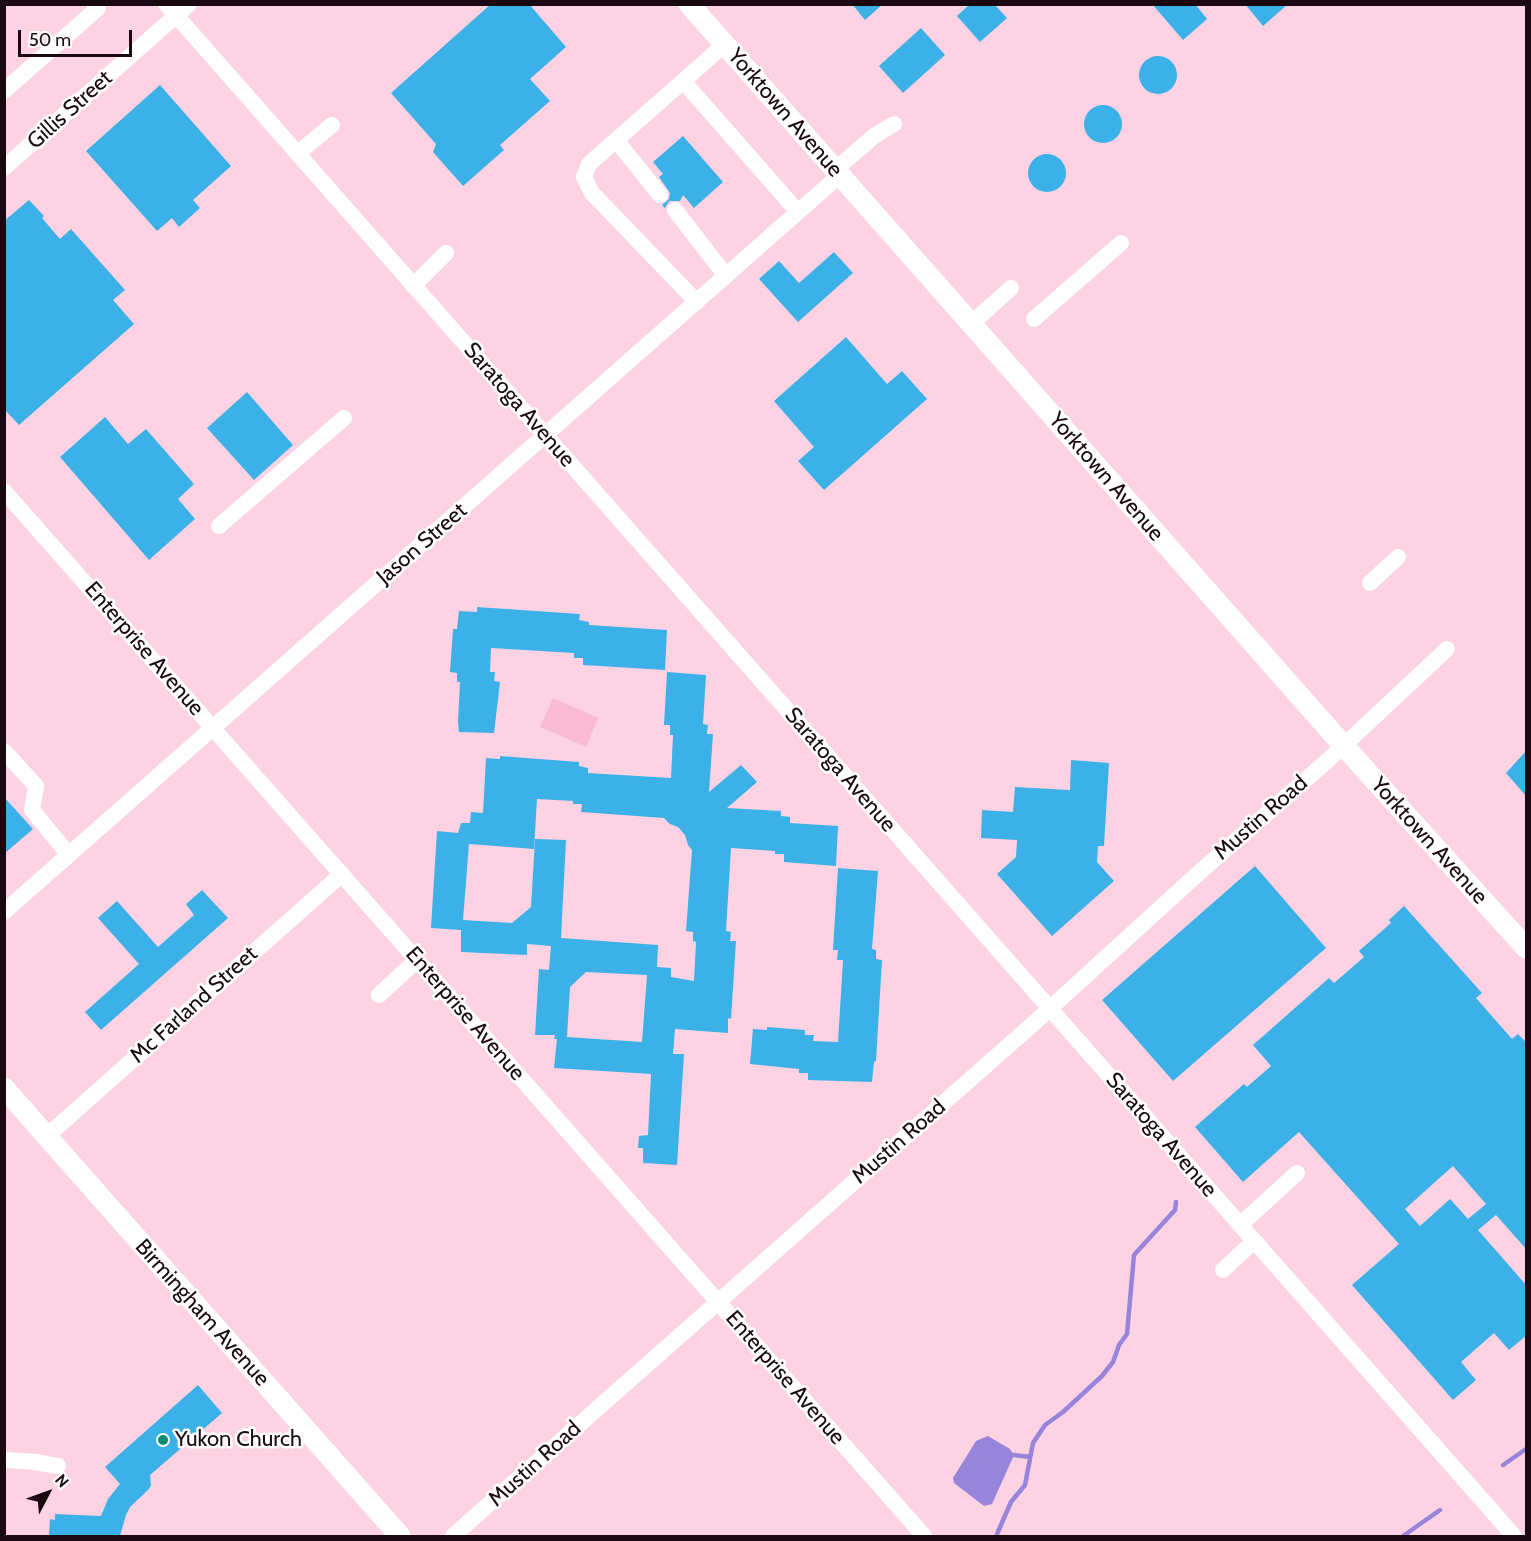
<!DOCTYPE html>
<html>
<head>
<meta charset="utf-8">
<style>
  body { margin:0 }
  #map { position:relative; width:1531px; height:1541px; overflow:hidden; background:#fdd3e3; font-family:Cabin,sans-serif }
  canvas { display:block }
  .frame { position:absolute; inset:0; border:6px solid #1a0911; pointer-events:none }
  .north { position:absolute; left:18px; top:1463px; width:60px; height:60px; -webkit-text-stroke:4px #fff; paint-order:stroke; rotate:49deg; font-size:16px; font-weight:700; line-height:24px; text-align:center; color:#1a0911 }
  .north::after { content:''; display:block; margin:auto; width:21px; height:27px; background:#1a0911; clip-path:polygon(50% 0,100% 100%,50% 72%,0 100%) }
  .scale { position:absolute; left:18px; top:30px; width:114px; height:27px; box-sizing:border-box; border:3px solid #1a0911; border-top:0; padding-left:8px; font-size:18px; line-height:21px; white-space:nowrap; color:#1a0911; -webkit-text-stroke:4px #fff; paint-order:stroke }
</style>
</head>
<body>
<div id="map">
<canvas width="1531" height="1541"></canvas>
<div class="frame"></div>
<div class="north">N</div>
<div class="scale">50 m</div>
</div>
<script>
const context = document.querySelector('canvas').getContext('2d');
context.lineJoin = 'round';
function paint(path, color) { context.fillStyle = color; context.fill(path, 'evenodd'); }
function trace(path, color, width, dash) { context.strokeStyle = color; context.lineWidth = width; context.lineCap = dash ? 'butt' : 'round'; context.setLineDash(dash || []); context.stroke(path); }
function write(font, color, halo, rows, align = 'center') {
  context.font = font + ' Cabin,sans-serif'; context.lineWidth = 5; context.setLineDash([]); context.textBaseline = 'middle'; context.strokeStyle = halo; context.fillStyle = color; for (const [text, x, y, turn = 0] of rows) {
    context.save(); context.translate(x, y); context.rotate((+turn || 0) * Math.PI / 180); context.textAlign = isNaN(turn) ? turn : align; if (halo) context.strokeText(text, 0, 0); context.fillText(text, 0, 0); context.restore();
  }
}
paint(new Path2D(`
  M553,698L598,718L586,747L540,727Z`), '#f8bbd3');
paint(new Path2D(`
  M988,1436L1010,1449L1014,1455L992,1504L984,1506L954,1483L953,1478L976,1441Z`), '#9784db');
trace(new Path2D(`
  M1014,1455L1030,1457
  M1503,1465L1526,1449
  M997,1534L1011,1502L1025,1485L1033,1443L1045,1425L1063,1412L1102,1376L1113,1362L1119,1345L1127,1334L1134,1255L1175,1210L1176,1202
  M1403,1536L1440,1510`), '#9784db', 4.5);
paint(new Path2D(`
  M491,4H529L566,47L530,79L550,101L500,145L504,150L463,186L433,152L436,144L391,93Z
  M852,4H883L865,20Z
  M970,4H994L1007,18L980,42L957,16Z
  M1152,4H1195L1207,19L1183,40Z
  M1245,4H1288L1263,26Z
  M921,28L945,55L903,93L879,66Z
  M1139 75a19 19 0 1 1 38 0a19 19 0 1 1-38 0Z
  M160,85L231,166L193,200L200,208L179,227L172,218L157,231L86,151Z
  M1084 124a19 19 0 1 1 38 0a19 19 0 1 1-38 0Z
  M683,136L723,182L694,208L683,195L680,201H669L665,208L662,205L669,199L670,193L659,177L663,174L653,162Z
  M1028 173a19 19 0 1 1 38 0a19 19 0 1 1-38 0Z
  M29,200L44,216L42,218L60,239L71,229L125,290L113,300L134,324L19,425L4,409V221Z
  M834,252L853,273L798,322L759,279L779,261L799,283Z
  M846,337L887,384L902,371L927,399L824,490L798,461L814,447L774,401Z
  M247,392L293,445L254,480L207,428Z
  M105,417L128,444L146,429L194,484L178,499L195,519L149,560L60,457Z
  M477,607L580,614L579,620L589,622V625L667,630L665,670L583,665V658H574V653L491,648L490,672H495L494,681L500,682L494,733L459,732L458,722L460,682H457V673L450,672L453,629H457L459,611L477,612Z
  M667,672L706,675L703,724L708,725L707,734H713L709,792L741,765L757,782L727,808L781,811V816L790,817V823L838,826L836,866L784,862V854H775V851L731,848L726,931L731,932L730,941H736L731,1019L728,1018V1033L675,1029L673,1054H684L677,1165L643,1163V1148H638L639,1136L648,1135L651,1074L554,1068L557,1039H554L555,1035H535L539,969L549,970L551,946L527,944V955L461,952V930L431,928L437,831L458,833L461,823H470L471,812L483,813L486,758L500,759V756L579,762V766L588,768V773L671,778L673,735H670V725H664ZM537,799L573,801V804H582L581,812L664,818L670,824L678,827L685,835L688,845L692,850L686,931L693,932V941L696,942L694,981L671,977V968L657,967L658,945L561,938L566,840L535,839L531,907L512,923L463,920L469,844L534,849ZM586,972L647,975L642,1042L567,1037L570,987Z
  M1527,750V797L1506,773Z
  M1071,760L1109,763L1104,846H1098L1097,862L1114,881L1052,936L997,874L1016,857L1017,840L981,838L982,810L1013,812L1015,787L1070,790Z
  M4,797L33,829L4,854Z
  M1255,866L1326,948L1173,1081L1102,1000Z
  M838,868L878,871L872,949L876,950V959L882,960L876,1061L874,1062L872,1082L808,1080V1073H799V1069L750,1064L753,1029L767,1030V1027L805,1030V1035H814L813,1041L838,1042L843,960H837L838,950H833Z
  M202,890L228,918L101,1030L85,1012L139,964L98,918L117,901L158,947L194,915L186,904Z
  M1404,906L1482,993L1476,998L1512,1039L1518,1034L1527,1043V1250L1496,1215L1478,1230L1527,1286V1335L1509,1350L1494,1333L1461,1362L1476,1380L1453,1400L1352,1285L1399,1244L1299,1132L1243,1182L1195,1127L1244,1084L1247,1087L1271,1066L1253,1045L1329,978L1334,983L1364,957L1359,951L1391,923L1389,920ZM1453,1166L1486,1204L1468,1219L1450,1199L1420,1226L1405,1209Z
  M198,1385L222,1413L150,1475L151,1485L149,1489L130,1507L126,1515L120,1536H49L50,1519L55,1520V1514L101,1516L108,1499L120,1484L105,1467Z`), '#3bb1e7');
trace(new Path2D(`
  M166,4L1514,1536
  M683,81L798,212
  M4,91L98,8L94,4
  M616,140L660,195
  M298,153L332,125
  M4,168L189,4
  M835,170L874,136L894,124
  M675,210L726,276
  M413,286L446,253
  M697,302L592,193L584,177L589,164L724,45
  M1034,319L1121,243
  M971,324L1011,288
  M4,491L924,1536
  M219,526L344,418
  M1370,583L1398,557
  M4,751L36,786L32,810L69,855
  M4,912L840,175
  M379,995L417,960
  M47,1136L342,874
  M1240,1225L1297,1173
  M1223,1270L1254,1241
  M7,1460L35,1462L58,1466
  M453,1536L1034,1023L1202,870L1326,762L1447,649`), '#fff', 16);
trace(new Path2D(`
  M689,4L1343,745L1526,948
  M4,1088L400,1536`), '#fff', 21);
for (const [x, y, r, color] of [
  [163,1440,6,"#078b70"]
]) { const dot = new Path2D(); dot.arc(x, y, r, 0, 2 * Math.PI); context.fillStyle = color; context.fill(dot); trace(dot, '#fff', 2); }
write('22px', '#1a0911', '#fff', [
  ["Gillis Street",70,110,-42],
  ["Yorktown Avenue",785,113,49],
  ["Saratoga Avenue",519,405,49],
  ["Yorktown Avenue",1106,477,49],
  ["Jason Street",422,544,-41],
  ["Enterprise Avenue",144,649,49],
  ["Saratoga Avenue",840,770,49],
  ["Mustin Road",1261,818,-41],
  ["Yorktown Avenue",1429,841,48],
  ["Mc Farland Street",194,1005,-42],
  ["Enterprise Avenue",465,1014,49],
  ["Saratoga Avenue",1161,1135,49],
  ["Mustin Road",899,1142,-41],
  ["Birmingham Avenue",202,1313,48],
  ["Enterprise Avenue",785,1378,49],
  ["Mustin Road",535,1464,-42]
]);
write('22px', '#1a0911', '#fff', [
  ["Yukon Church",175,1440]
], 'left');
</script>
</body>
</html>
